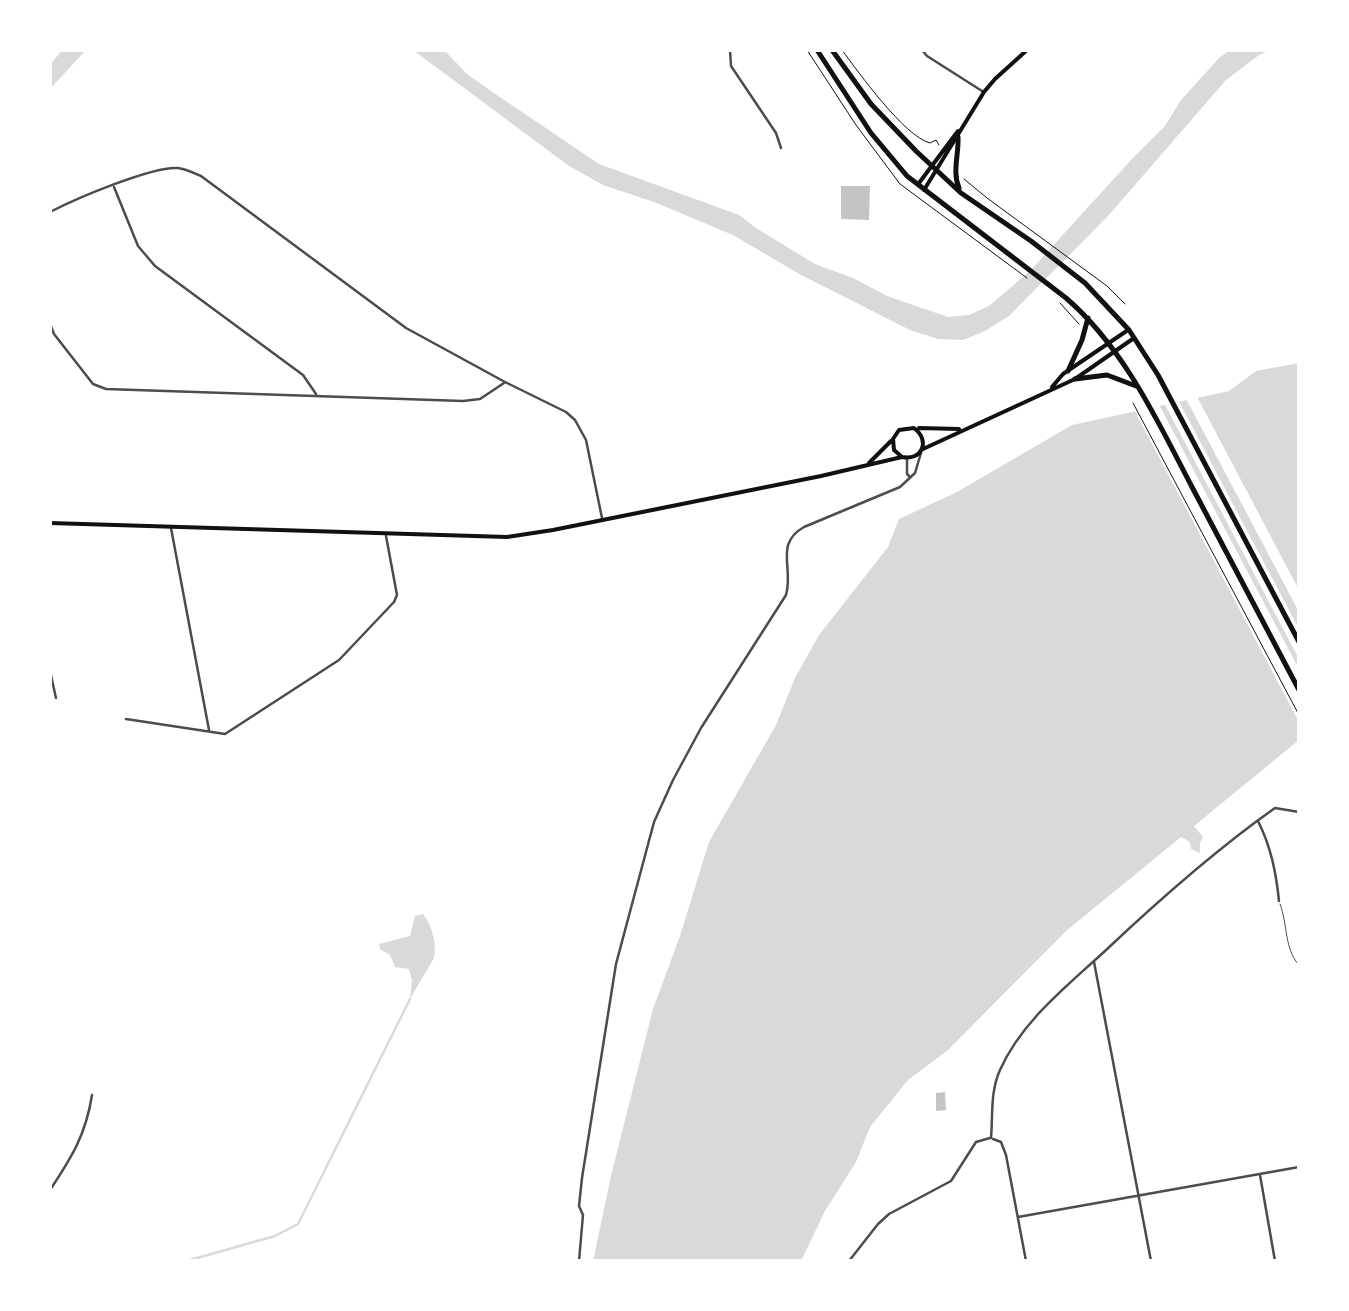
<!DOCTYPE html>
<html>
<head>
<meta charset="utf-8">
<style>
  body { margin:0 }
  #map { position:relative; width:1349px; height:1311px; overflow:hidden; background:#fff; font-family:"Golos Text",sans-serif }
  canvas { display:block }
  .frame { position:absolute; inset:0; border:52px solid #fff; pointer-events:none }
</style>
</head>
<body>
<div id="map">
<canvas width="1349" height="1311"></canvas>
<div class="frame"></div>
</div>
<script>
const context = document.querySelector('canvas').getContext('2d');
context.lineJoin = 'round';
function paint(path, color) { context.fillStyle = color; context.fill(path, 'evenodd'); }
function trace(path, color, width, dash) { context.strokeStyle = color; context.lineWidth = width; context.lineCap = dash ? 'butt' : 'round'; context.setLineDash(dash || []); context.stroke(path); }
paint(new Path2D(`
  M62,50H86L50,89V65Z
  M413,50H444L467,74L491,91L599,164L739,215L756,228L815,264L853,278L887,296L948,317L969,315L989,306L1030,271L1131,160L1165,126L1181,100L1220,57L1230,50H1271L1259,55L1226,80L1108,216L1009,316L985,331L963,340L938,339L910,330L801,275L733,235L654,202L603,185L569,166Z
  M1299,363V740L1194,826L1203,837L1200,843V853L1191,849L1190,842L1181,837L1066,931L948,1050L908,1080L870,1127L856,1162L825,1211L801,1261H593L611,1176L653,1009L680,936L709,842L776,725L795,678L819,635L888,547L899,519L957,492L1072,425L1229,391L1256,371Z
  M423,914C432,926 437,943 434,958L410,999L412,980L409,969L395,967L390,955L380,949L379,944L410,936L415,916Z`), '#d9d9d9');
paint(new Path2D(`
  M1195,393L1299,590V612L1184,395Z
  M1176,396L1299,629V659L1162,399Z
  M1157,401L1299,669V722L1132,406Z`), '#fff');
trace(new Path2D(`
  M190,1260L275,1236L298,1224L410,999`), '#d9d9d9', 2.5);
paint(new Path2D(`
  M841,186H870L869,220L841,219Z
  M945,1092L946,1110L936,1111V1093Z`), '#c4c4c4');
trace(new Path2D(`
  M807,50L856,125L900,184L1027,278
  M842,50C859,73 904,136 930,143L936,140L939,145
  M964,179L987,198L1107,286L1125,304
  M1060,303L1079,324
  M1133,403L1299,715`), '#111', 1);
trace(new Path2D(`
  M1280,904C1288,925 1284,949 1299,965`), '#4c4c4c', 1);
trace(new Path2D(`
  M730,50L731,66L776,133L781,148
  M922,50L927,56L982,91
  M114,187L138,246L155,266L303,375L316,394
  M50,212C75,199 152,166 178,168C186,169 194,173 201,176L406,328L505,382L566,412L575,420L586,440L602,518
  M50,324L54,334L93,384L106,389L463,401L480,399L504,383
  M907,459V474L909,476
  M171,528L209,730
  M50,671L56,698
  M126,719L225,734L339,660L394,602L397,595L386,536
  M1258,821C1271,847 1276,872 1279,901
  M1094,962L1151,1261
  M991,1138C993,1116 990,1092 1000,1070C1022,1021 1066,987 1105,951C1159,900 1214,851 1275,808L1299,812
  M993,1139L1001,1142L1006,1155L1026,1261
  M1260,1175L1275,1261
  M50,1190C72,1157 86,1134 92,1095
  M1018,1217L1299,1167
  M579,1261L583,1215L579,1206L582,1178L616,964L654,822L673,780L701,728L786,595C794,568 774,544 804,527L900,487L915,473L921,453
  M849,1261L878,1224L889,1214L951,1181L976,1142L990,1138`), '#4c4c4c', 2.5);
trace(new Path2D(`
  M919,183L958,131
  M924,190L984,92L995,79L1027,50
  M1052,387L1063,374L1128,330
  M919,428L959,429
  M923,449L1075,379L1134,338
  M869,463L891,441
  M50,523L507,537L553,530L821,476L902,457C922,461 931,441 914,428L899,430L893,439L894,450L902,457`), '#111', 4);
trace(new Path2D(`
  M817,50L871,133L907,176L1066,298C1124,348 1157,420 1192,487C1228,554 1263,622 1299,690
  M832,50L871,104L916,151L961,193L1031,241L1085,283L1129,330L1158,375L1299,642
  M958,137C959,154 952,172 959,188
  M1068,371L1082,340L1088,318
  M1075,379L1107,375L1136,386`), '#111', 5);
</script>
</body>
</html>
